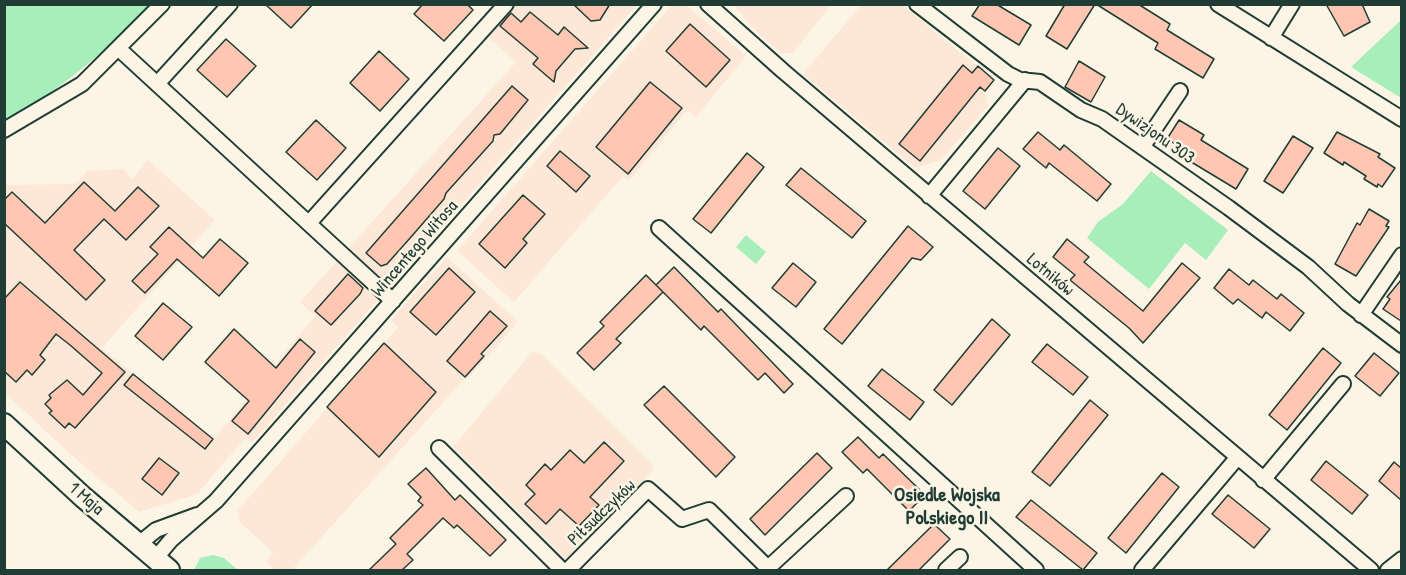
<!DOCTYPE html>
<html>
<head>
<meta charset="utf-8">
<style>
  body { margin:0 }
  #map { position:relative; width:1406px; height:575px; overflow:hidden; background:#fcf5e5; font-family:"Patrick Hand",sans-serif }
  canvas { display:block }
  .frame { position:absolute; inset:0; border:6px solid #1f3d34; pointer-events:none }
</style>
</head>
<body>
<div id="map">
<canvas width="1406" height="575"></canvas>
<div class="frame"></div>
</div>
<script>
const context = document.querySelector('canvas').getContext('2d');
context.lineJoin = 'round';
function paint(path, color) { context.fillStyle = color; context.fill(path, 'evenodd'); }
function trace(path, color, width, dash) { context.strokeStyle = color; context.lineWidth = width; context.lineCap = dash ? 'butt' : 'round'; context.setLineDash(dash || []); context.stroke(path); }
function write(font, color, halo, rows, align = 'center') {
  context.font = font + ' "Patrick Hand",sans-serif'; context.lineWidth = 5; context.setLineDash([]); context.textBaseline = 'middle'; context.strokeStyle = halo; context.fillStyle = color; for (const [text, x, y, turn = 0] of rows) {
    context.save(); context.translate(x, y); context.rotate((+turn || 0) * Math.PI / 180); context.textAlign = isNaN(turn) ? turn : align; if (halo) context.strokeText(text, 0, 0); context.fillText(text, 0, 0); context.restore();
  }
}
paint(new Path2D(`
  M901,4L994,80L985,91L988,106L941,160L915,168L803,74L861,5Z
  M513,5H637L252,443L245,438L197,494L139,512L68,452L5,393L4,185L72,184L79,181L87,171L123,169L133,179L148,160L215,220L102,348L213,440L315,316L300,302L516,62L489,38L488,31Z
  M672,5H686L746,56L696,117L687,110L629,181L623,176L514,302L457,251Z
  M733,5H831L793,53H780L755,30Z
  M447,257L517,321L514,327L467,379L465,378L292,570H275L266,562L273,553L239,521L237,511L398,327L391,320Z
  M532,352L540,353L653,465V470L566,559L453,447Z`), '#fde7d6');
paint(new Path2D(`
  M5,4H151V5C107,49 62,91 5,119Z
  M1401,20V98L1351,67Z
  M1151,171L1228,230L1206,260L1185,243L1149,289L1087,238L1098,222L1123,204Z
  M746,235L766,252L756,264L736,247Z
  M213,555L224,558L238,570H194L200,558Z`), '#a8eeba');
const building = new Path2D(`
  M265,4H313L291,28Z
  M423,4H467L473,10L444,41L414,14Z
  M573,4H610L600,20L591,21Z
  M980,4H996L1031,25L1019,45L972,16Z
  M1065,4H1095L1067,49L1046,36Z
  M1096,4H1138L1170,24L1167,30L1214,59L1203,78L1155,49L1158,43Z
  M1326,4H1362L1370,22L1344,36Z
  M530,12L558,35L564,27L588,48L575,49L556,71L554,82L533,64L538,58L500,26L511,13L521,22Z
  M690,24L730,60L706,87L666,51Z
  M226,39L256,66L227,97L197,70Z
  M379,51L409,79L380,111L350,83Z
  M1079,61L1105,77L1091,102L1065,87Z
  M963,65L972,73L978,66L994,80L985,91L980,87L920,161L899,144Z
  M650,82L682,108L628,174L596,147Z
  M512,86L528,100L500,134L494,135L493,141L446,193L444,199L411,237L387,264L381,266L366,253Z
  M316,120L346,148L317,180L286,152Z
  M1179,120L1204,135L1201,140L1248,169L1236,189L1188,160L1192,154L1167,139Z
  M1038,132L1060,150L1064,145L1111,184L1097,201L1049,163L1046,168L1023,149Z
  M1337,132L1380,154L1378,157L1395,168L1382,187L1378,184L1377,187L1364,179L1366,176L1344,162L1343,165L1324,153Z
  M1293,136L1313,148L1283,193L1264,181Z
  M998,148L1020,166L985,209L963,191Z
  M560,151L590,176L576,192L547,166Z
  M747,153L764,167L711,233L693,219Z
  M801,168L866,221L852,238L786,185Z
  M84,182L115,211L138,187L159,206L126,240L104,219L74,250L105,280L86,300L4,223V200L12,192L45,223Z
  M523,195L545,214L523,239L527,243L505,268L479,244Z
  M1369,209L1389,221L1386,226L1389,227L1356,276L1335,264L1357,223L1360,225Z
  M908,226L933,247L921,260L912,258L842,344L824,329Z
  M169,227L203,258L220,239L248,263L219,296L177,259L145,293L132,281L158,254L150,247Z
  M1067,239L1089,257L1084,262L1143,311L1182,263L1200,278L1143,343L1129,328L1070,280L1075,275L1053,257Z
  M793,263L816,282L796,307L772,288Z
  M674,267L718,312L721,309L793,384L784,393L765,373L758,380L704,326L701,330L656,285Z
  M449,268L475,292L436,335L410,312Z
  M1229,269L1249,285L1253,280L1277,299L1281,294L1304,313L1290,331L1266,312L1262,318L1238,299L1233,304L1214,288Z
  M348,274L363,288L360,294L331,325L315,311Z
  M646,275L663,292L616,339L621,343L594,370L577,353L604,326L600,322Z
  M1401,280V321L1383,309L1390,299L1387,297Z
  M20,282L125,372L75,428L69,423L65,428L49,413L52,411L45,404L51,398L49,395L67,380L83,395L102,373L70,345L56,334L40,355L45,360L32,375L27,370L16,382L4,371V299Z
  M163,303L192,327L163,360L135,336Z
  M490,311L507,326L481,354L484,356L465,377L447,361Z
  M992,319L1010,335L952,405L934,390Z
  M234,329L276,368L300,339L315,352L248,434L232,421L249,401L205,362Z
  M384,343L436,392L379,457L327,407Z
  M1047,344L1088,377L1073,395L1032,362Z
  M1323,348L1341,363L1287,430L1269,415Z
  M1374,353L1399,373L1380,396L1355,376Z
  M882,369L924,402L910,420L868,386Z
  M133,374L213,439L205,449L124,385Z
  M664,386L735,457L716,477L644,405Z
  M1090,400L1108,415L1050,486L1032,472Z
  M858,437L879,458L883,454L925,495L909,511L867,469L863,473L842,452Z
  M604,442L624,461L590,497L599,505L579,526L560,509L546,524L525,504L535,494L526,485L545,464L551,470L570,450L584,463Z
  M817,453L832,468L765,535L750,519Z
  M159,458L179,473L162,495L142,479Z
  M1326,461L1368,495L1352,514L1311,480Z
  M1394,462L1401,468V500L1379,481Z
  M426,468L455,500L460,495L506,540L490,556L457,525L454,528L443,518L407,554L413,560L402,570H369L396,544L390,538L423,505L418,501L421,497L408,484Z
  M1162,473L1179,487L1126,553L1108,538Z
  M1228,495L1270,529L1254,548L1212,514Z
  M1031,500L1097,553L1083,570L1016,517Z
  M934,524L950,539L919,570H887Z`);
paint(building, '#ffc7b2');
trace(building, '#1f3d34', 1.5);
const street = new Path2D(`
  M708,4L783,71L1371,570
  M917,4L1008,74L1020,80L1040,82L1081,110L1102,119L1229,208L1308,267L1348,304L1402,345
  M1218,4L1402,119
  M1271,38L1292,4
  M119,49L393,301
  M157,84L230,4
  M4,130L82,84L162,4
  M1143,146L1180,91
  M929,196L1025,80
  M309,223L506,4
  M659,228L1036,570
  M1361,315L1402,255
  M439,448L562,570
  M1263,480L1343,384
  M139,544L156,530L197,515
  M155,559L171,540L216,501L654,4
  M768,568L846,496
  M568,570L648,489L682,519L709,510L770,570
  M946,570L960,557
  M1142,570L1237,458
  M1388,570L1402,559`);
const secondary = new Path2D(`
  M4,424L83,497L169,570`);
trace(street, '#1f3d34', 18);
trace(secondary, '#1f3d34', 24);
trace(street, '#fcf5e5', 14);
trace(secondary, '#fcf5e5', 20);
write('18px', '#1f3d34', '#fcf5e5', [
  ["Dywizjonu 303",1155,134,35],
  ["Wincentego Witosa",415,249,-49],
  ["Lotników",1050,275,40],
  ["1 Maja",86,499,41],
  ["Piłsudczyków",602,513,-44]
]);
write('bold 20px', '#1f3d34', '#fcf5e5', [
  ["Osiedle Wojska",947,496],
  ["Polskiego II",947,519]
]);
</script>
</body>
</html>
